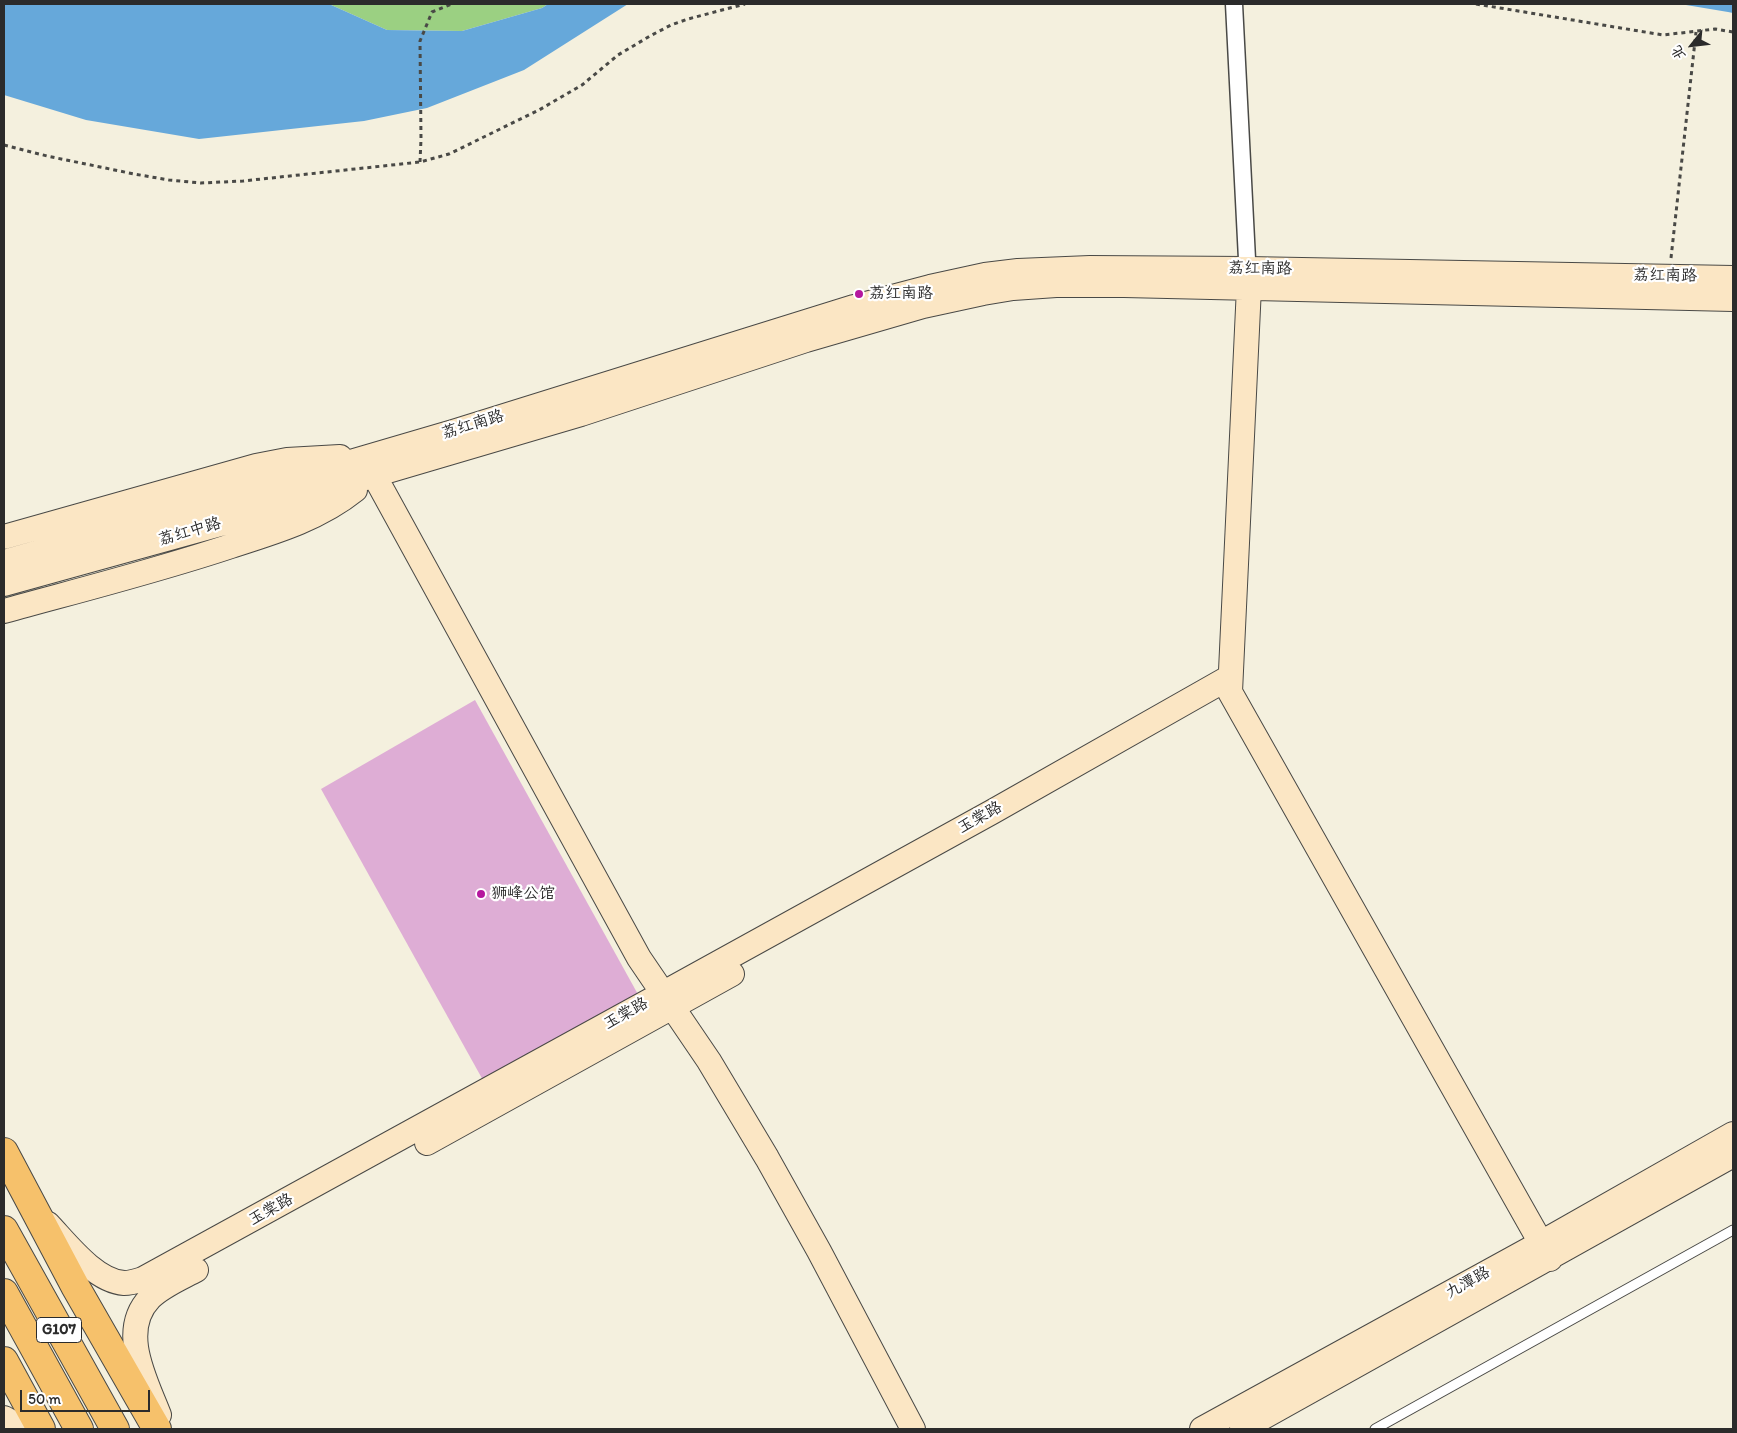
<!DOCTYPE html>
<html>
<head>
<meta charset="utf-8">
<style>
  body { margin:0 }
  #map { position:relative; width:1737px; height:1433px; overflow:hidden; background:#f4f0de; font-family:Itim,"LXGW WenKai TC",sans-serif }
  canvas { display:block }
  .frame { position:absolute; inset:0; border:5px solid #2b2b2b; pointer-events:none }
  .north { position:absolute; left:1667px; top:20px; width:50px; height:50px; -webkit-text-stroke:4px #fff; paint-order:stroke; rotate:241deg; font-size:14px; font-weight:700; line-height:20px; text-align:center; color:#2b2b2b }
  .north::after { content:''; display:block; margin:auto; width:18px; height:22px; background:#2b2b2b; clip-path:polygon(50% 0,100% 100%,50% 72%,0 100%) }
  .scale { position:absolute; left:20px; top:1390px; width:130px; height:22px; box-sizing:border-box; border:2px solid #2b2b2b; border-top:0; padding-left:6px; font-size:15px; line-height:18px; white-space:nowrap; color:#2b2b2b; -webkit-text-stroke:4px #fff; paint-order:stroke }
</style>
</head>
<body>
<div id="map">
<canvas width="1737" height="1433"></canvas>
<div class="frame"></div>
<div class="north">北</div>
<div class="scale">50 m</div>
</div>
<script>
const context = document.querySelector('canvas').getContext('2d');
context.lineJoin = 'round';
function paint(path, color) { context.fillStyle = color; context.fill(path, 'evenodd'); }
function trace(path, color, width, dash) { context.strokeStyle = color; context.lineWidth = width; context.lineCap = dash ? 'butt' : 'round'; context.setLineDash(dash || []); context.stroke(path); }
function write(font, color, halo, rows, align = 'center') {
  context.font = font + ' Itim,"LXGW WenKai TC",sans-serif'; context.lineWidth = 4.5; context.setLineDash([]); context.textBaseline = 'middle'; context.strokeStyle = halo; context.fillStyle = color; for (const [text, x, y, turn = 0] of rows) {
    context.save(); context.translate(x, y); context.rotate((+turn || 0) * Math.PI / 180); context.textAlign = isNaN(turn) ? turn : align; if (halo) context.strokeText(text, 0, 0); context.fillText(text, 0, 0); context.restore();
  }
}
paint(new Path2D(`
  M329,4H548L542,8L462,31L387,30Z`), '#9bd082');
paint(new Path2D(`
  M4,4H329L387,30L462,31L542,8L548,4H628L524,70L427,108L364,121L199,139L86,120L4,95Z
  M1680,4H1733V13L1728,12Z`), '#66a8da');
paint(new Path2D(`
  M475,700L640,998L484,1082L321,789Z`), '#deadd5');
const lane = new Path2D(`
  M1375,1429L1733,1230`);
const street = new Path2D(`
  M1234,4L1248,279`);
const secondary = new Path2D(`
  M1249,287L1230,692L1550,1259
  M374,475L639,958L709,1061L767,1158L819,1251L913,1429
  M4,537L256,466L287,460L340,457
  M4,562L221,500L453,432L854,307L930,287L985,275L1018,271L1090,268L1248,269L1733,278
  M4,584L253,515L374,475L581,414L806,340L923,306L983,293L1013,288L1056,285H1124L1733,299
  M4,611C80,590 156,571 231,546C275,532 319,519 355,490
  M427,1143L732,974
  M48,1224C67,1244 95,1281 124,1283C130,1283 137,1281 143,1279L662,994L992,812L1230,677
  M159,1415C146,1381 118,1331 150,1298C162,1286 181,1278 196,1270
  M4,1418L23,1429
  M1202,1429L1541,1243L1733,1134
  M1242,1429L1733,1155`);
const highway = new Path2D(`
  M4,1152L75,1286L157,1429
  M4,1230L115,1429
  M4,1293L79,1429
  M4,1361L41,1429`);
trace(lane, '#494946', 11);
trace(street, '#494946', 19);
trace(secondary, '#494946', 26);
trace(highway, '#494946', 30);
trace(new Path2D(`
  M1476,4L1663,35L1715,29L1733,32
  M4,145L47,156L134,174L169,180L201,183L243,181L420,162L449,154L539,110L582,85L618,55L650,36L671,25L688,19L745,4
  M420,162L421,139L420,41L432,12L452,4
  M1671,258L1696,32`), '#494946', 3, [4, 4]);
trace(lane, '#fff', 9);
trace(street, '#fff', 16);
trace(secondary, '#fbe6c4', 24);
trace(highway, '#f6c16b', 28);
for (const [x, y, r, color] of [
  [859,294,5,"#b5179e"],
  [481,894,5,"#b5179e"]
]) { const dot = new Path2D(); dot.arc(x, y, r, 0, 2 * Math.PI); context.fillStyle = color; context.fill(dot); trace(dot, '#fff', 2); }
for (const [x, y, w] of [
  [59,1330,45]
]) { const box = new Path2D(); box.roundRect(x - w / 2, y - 12.5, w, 25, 4); context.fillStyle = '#fff'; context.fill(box); trace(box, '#2b2b2b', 1); }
write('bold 15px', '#2b2b2b', null, [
  ["G107",59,1330]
]);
write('16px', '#2b2b2b', '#fff', [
  ["荔红南路",1260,269,1],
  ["荔红南路",1665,276,1],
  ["荔红南路",473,425,-17],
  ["荔红中路",190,532,-16],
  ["玉棠路",980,818,-29],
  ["玉棠路",626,1014,-29],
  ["玉棠路",271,1210,-29],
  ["九潭路",1468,1283,-29]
]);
write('16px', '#2b2b2b', '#fff', [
  ["荔红南路",869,294],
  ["狮峰公馆",491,894]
], 'left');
</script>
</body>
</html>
